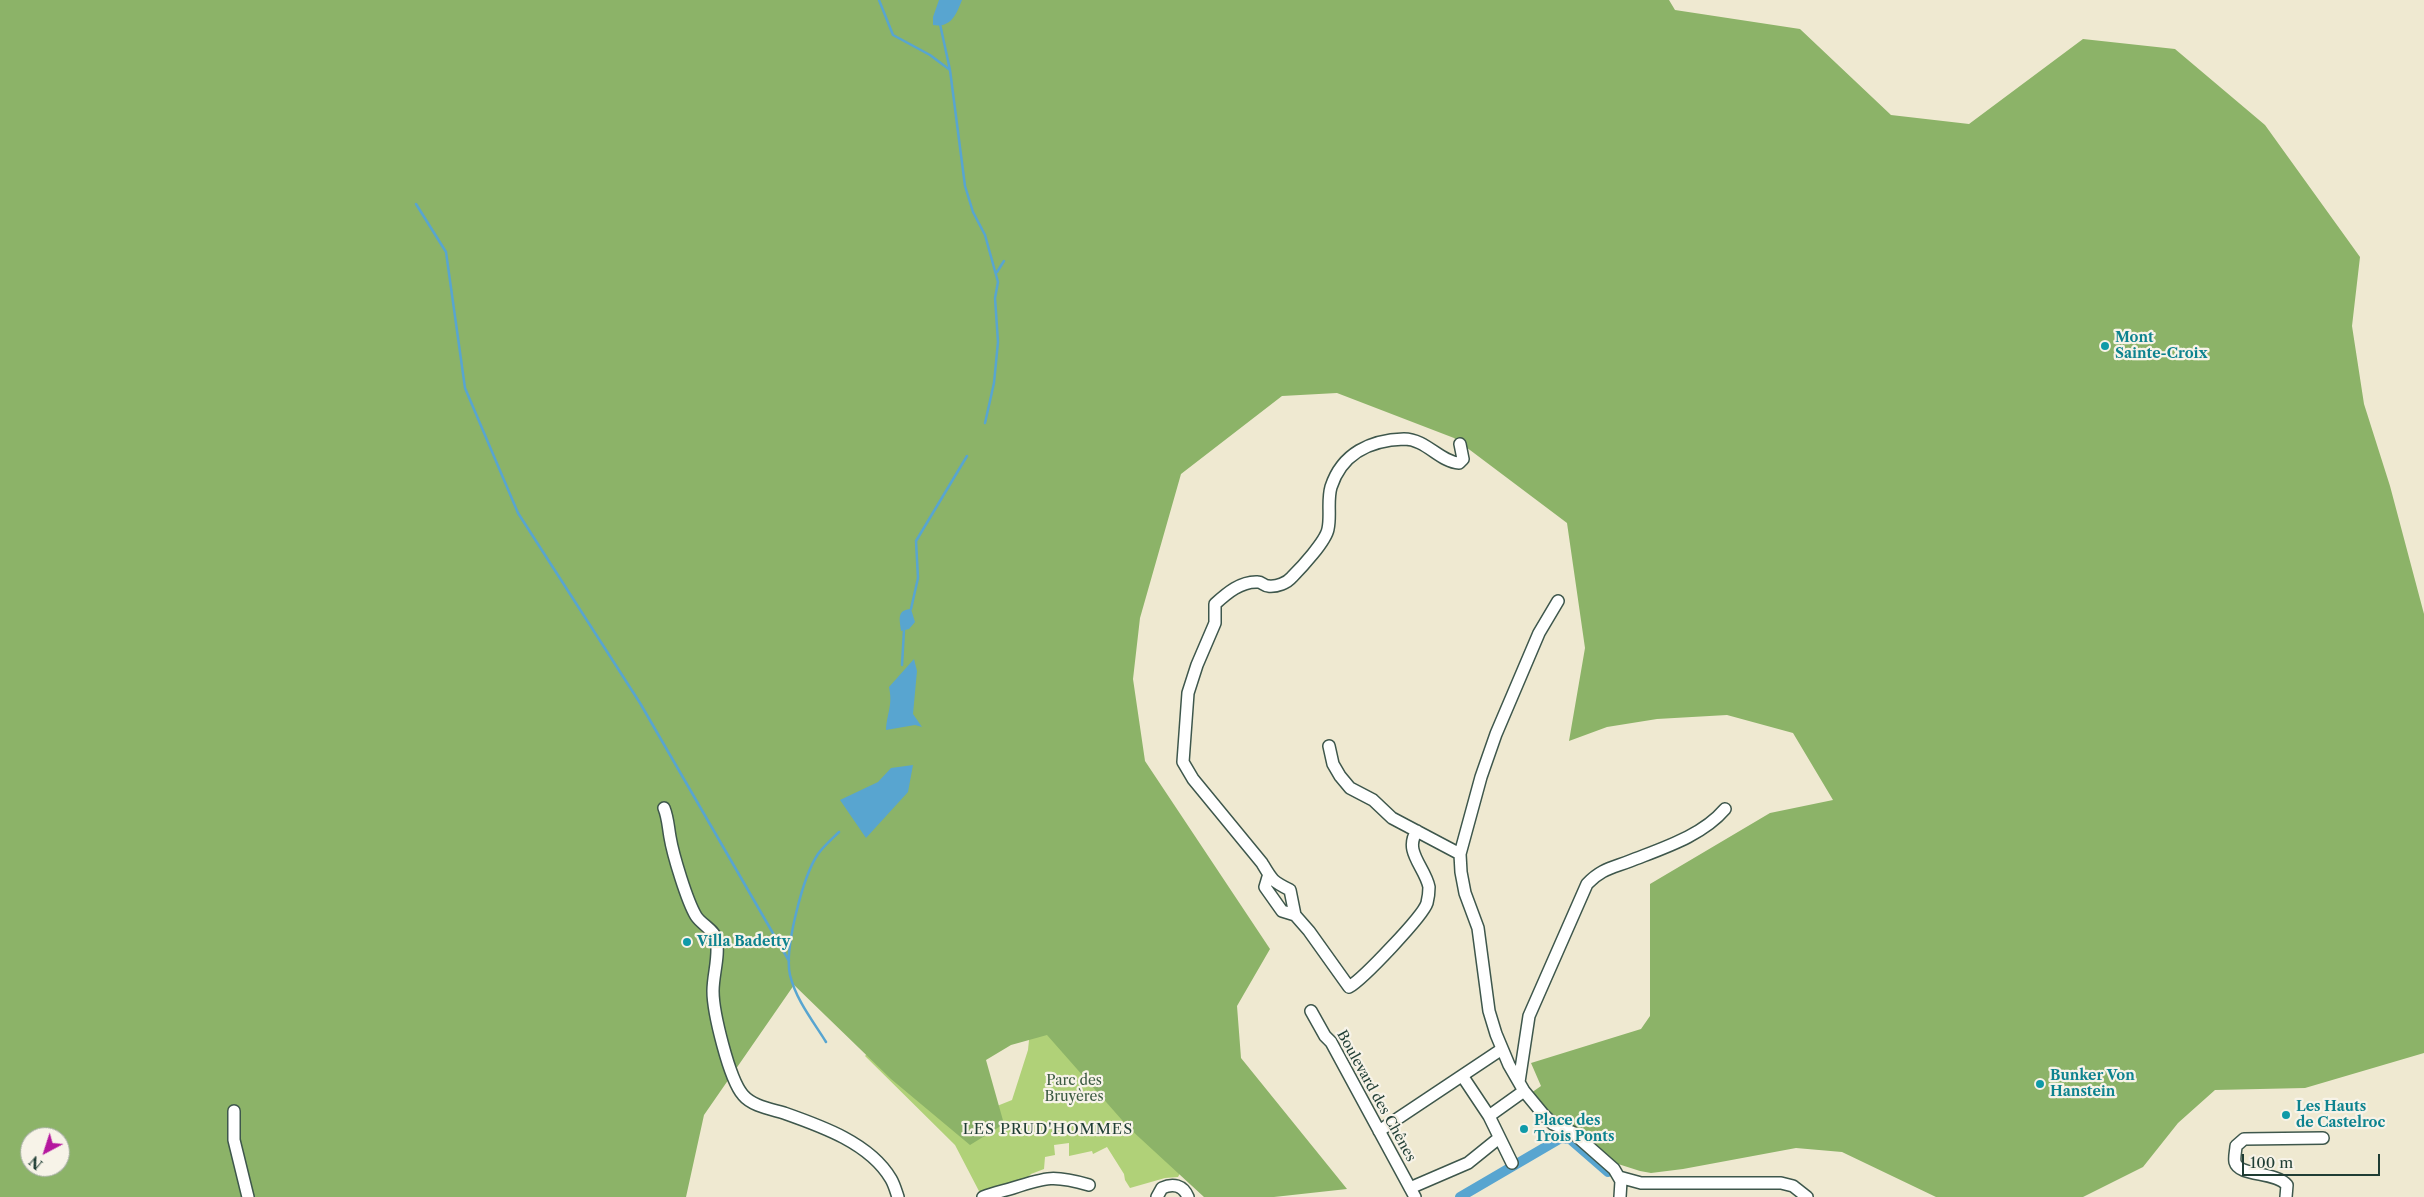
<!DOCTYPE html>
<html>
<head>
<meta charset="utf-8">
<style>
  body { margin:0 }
  #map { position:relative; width:2424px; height:1197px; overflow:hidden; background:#efe9d1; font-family:"Libre Caslon Text",serif }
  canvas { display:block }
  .north { position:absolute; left:20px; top:1127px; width:50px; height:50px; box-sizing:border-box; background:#f7f3e8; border:1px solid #a1aaa0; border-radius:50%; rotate:220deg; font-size:14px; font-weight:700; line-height:20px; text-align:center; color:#1f3d34 }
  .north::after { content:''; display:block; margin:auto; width:18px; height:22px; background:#b5179e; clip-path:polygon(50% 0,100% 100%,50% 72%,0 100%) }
  .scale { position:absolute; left:2242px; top:1154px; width:138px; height:22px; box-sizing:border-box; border:2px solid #1f3d34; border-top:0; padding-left:6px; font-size:15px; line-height:18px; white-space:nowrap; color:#1f3d34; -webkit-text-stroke:4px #f7f3e8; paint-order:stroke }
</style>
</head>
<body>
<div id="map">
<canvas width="2424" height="1197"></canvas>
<div class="north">N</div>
<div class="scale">100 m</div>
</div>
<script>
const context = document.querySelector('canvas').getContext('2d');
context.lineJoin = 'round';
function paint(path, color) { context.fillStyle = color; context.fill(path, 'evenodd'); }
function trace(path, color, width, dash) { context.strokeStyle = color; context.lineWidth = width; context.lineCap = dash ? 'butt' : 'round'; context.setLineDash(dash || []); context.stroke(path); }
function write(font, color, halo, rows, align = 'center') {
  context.font = font + ' "Libre Caslon Text",serif'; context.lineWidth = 4.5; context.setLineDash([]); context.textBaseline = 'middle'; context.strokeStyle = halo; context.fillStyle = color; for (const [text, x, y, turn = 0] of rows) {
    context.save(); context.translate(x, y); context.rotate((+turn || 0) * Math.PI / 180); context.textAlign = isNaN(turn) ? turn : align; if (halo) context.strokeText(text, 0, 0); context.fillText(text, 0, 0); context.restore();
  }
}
paint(new Path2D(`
  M1034,992L1199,1139L1178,1177L1165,1178L1130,1188L1125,1180L1124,1174L1107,1147L1093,1154L1092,1151L1069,1156V1143L1054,1145L1055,1155L1045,1157L1044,1169L1031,1174L1024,1181L980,1193L955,1145L865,1056L890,1029L992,1108L1012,1100L1028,1050Z`), '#b0d178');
paint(new Path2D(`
  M0,0H1669L1675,10L1800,29L1891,115L1969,124L2083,39L2175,49L2265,125L2360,257L2352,326L2364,404L2390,486L2424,614V1053L2305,1088L2215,1090L2178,1123L2143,1167L2083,1197H1936L1842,1152L1796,1148L1683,1169L1651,1173L1640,1171L1615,1163L1571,1128L1553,1116L1531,1093L1541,1086L1531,1063L1641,1029L1650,1016V884L1770,813L1833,800L1793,733L1727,715L1657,719L1607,727L1569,741L1585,648L1567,523L1454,438L1337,393L1282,396L1181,474L1140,618L1133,679L1145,761L1270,949L1237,1006L1241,1058L1347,1189L1274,1197H1204L1129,1128L1047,1035L1011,1045L986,1060L1004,1124L970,1145L891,1079L794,985L704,1115L686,1197H0ZM30,1137H60V1167H30Z`), '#8cb368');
paint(new Path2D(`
  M939,0H962C956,15 951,28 933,25V17Z
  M911,609L915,622L909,629L901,631C900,620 896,610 911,609Z
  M914,659L917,671L913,714L922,727L915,725L886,730C887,712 893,706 889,687Z
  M913,765L908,792L866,838L840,800L878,782L891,768Z`), '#58a5d0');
trace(new Path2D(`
  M879,0L893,35L930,55L950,70L965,186L973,212L985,235L998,282L995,298L998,342L994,383L985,423
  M940,24L950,70
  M416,204L446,252L465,388L518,513L640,703L789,961
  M997,272L1004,261
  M911,609L918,578L916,541L967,456
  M902,665L904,630
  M826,1042C813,1021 796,1000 790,975C784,949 803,876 818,854C824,846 832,839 839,832`), '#58a5d0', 2.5);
trace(new Path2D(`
  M1460,1197L1561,1138L1570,1139L1608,1172`), '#58a5d0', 10);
const minor = new Path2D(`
  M1558,601L1539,633L1496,734L1481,777L1460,854L1461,872L1465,893L1478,928L1489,1011L1496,1034L1509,1065L1524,1091L1543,1114L1553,1124L1572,1132L1614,1169L1621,1181L1620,1197
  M1329,746L1333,764L1340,776L1350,788L1373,800L1392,818L1460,854
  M664,808C668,818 668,826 670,837C673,855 687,901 696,916C701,924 714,930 716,938C720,955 713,974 713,991C713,1012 729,1079 743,1095C752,1106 771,1109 784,1113C821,1126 870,1143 891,1179C894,1184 896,1191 898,1197
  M1417,831C1403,851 1425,867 1429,887C1429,891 1428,899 1427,903C1423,916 1363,979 1349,987L1309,931L1295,915L1290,890C1272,881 1272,880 1262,863L1193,779L1183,762L1188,693L1197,665L1215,623V604C1227,593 1241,581 1258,582C1262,582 1264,586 1268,586C1277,587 1287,583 1292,577C1301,568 1326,541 1328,529C1331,516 1327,501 1331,487C1342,453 1371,440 1404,439C1426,439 1440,462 1459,463L1463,459L1460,444
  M1268,877L1265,887L1282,911L1295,915
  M1311,1011L1325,1036L1331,1042L1415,1197
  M1463,1077L1489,1116L1512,1163
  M1519,1082L1529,1016L1587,884C1601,869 1612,868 1630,861C1663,848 1702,836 1725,809
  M234,1111V1140L248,1197
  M1489,1116L1524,1091
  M1379,1131L1502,1049
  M1619,1177L1641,1183H1781L1793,1186L1807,1197
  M1410,1188L1468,1163L1499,1138
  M983,1197C993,1193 1003,1191 1013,1188C1047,1177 1054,1175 1089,1185
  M1157,1197L1162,1188C1173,1183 1183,1185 1188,1197
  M2286,1197L2287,1185C2275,1171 2239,1177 2235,1162C2234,1157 2236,1150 2236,1146L2244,1139L2323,1138`);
trace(minor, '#3e574c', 14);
trace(minor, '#fff', 11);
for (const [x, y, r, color] of [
  [2105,346,5,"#0f9aa8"],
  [687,942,5,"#0f9aa8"],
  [2040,1084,5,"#0f9aa8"],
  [2286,1115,5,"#0f9aa8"],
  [1524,1129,5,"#0f9aa8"]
]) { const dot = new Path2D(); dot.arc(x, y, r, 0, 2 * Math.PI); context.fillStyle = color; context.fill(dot); trace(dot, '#f7f3e8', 2); }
write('bold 14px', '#0d838f', '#f7f3e8', [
  ["Mont",2115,338],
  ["Sainte-Croix",2115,354],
  ["Villa Badetty",697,942],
  ["Bunker Von",2050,1076],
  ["Hanstein",2050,1092],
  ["Les Hauts",2296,1107],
  ["de Castelroc",2296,1123],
  ["Place des",1534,1121],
  ["Trois Ponts",1534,1137]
], 'left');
write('14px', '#3c5b42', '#f7f3e8', [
  ["Parc des",1074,1081],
  ["Bruyères",1074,1097]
]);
write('14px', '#1f3d34', '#f7f3e8', [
  ["Boulevard des Chênes",1376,1096,61]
]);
context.letterSpacing = '1px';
write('15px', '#1f3d34', '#f7f3e8', [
  ["LES PRUD'HOMMES",1048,1130]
]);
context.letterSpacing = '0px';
</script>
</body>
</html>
